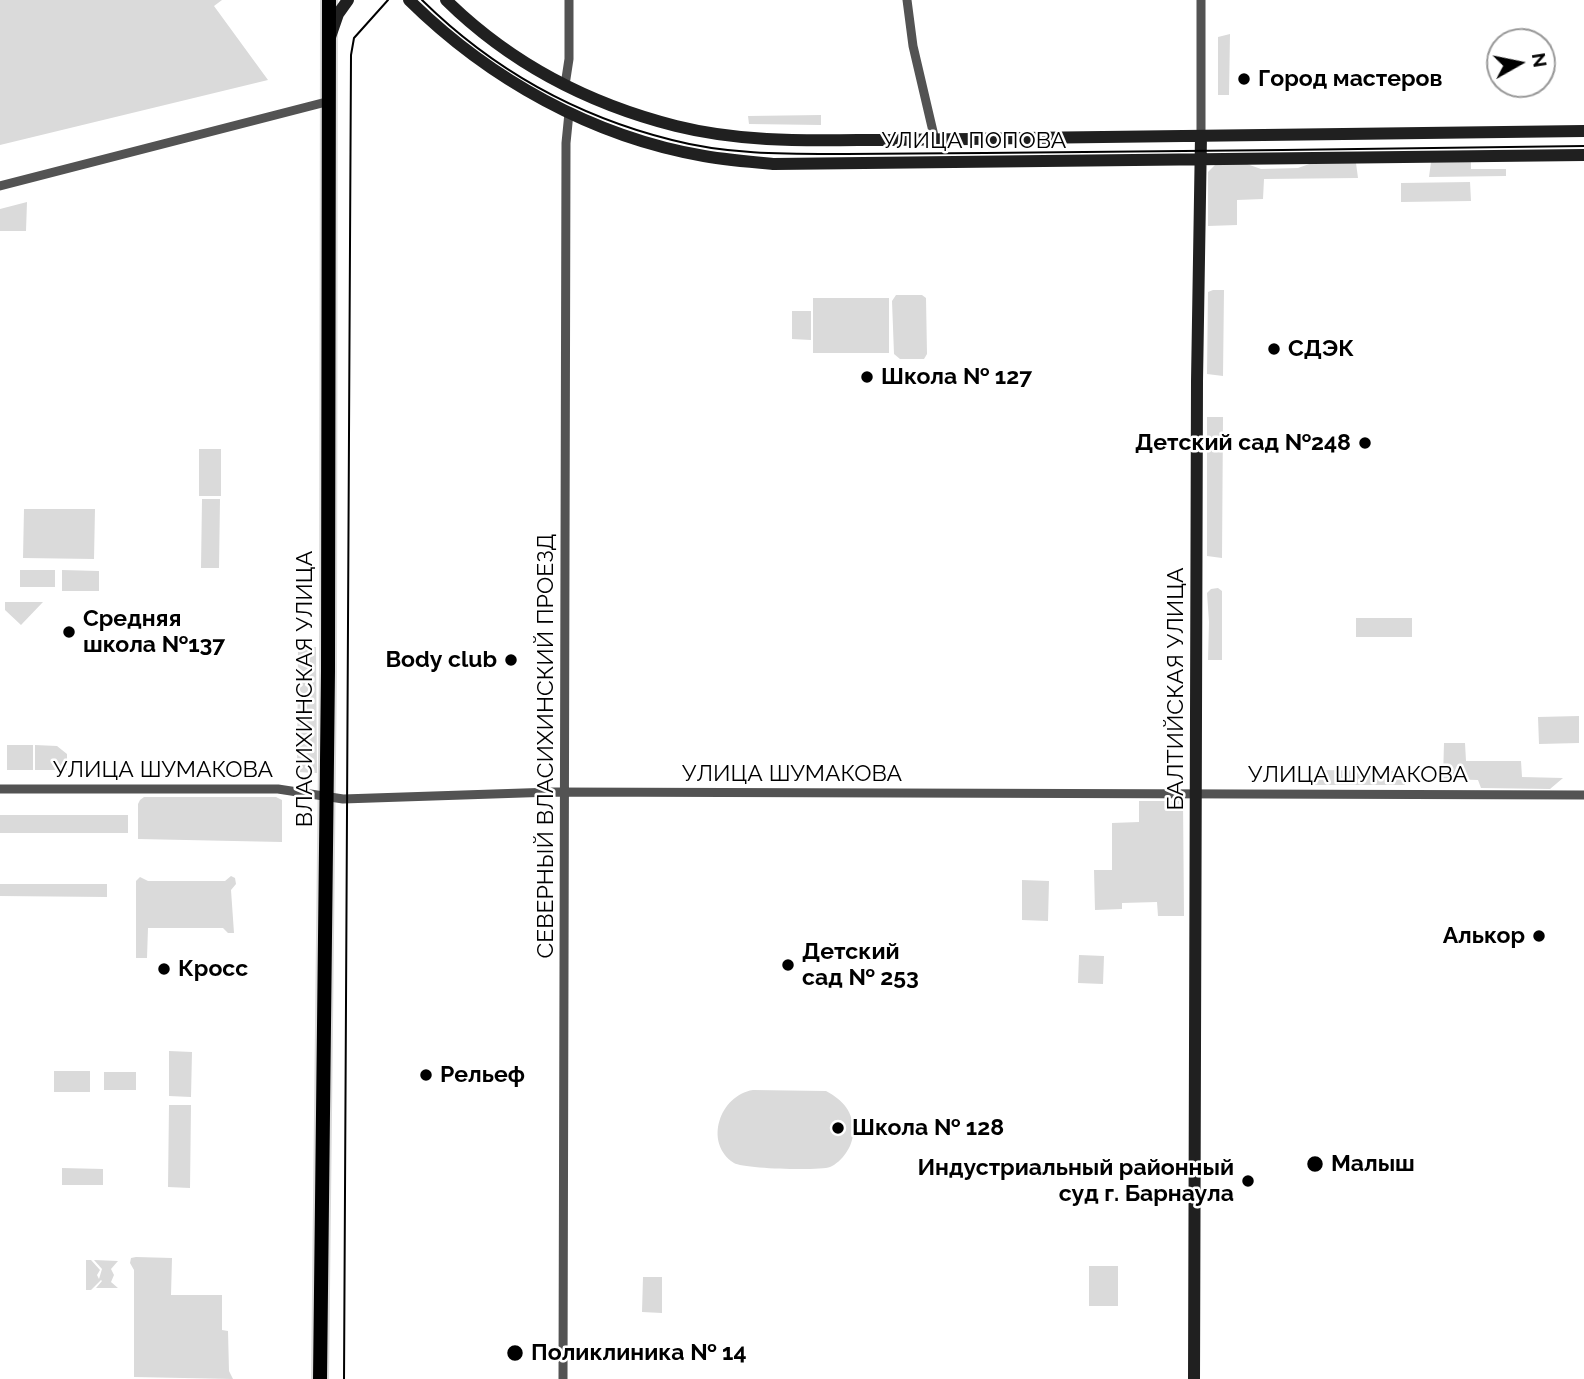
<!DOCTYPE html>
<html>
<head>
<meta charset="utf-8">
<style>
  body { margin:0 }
  #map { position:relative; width:1584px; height:1379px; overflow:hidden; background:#fff; font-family:Raleway,sans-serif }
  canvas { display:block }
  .north { position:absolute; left:1486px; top:28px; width:70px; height:70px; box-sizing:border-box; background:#fff; border:2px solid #999; border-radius:50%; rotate:81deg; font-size:19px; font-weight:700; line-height:28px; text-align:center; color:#000 }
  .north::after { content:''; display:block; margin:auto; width:24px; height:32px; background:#000; clip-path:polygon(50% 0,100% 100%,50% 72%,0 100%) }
</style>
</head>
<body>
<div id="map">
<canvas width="1584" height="1379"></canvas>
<div class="north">N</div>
</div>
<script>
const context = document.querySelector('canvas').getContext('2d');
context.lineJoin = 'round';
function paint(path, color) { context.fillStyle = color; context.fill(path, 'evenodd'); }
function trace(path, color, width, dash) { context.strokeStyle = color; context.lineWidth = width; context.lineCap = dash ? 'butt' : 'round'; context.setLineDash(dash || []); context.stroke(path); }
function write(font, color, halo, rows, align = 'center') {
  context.font = font + ' Raleway,sans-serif'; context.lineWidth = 5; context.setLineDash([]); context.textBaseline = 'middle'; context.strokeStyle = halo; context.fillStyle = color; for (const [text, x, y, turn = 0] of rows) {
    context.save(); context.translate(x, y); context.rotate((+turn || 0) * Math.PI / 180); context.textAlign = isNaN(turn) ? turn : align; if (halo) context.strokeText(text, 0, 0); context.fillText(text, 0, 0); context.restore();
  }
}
paint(new Path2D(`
  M0,0H222L214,6L268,80L0,145Z
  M1230,34L1229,95H1218V37Z
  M821,115V125L749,124L748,116Z
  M1471,160V169H1506V176L1429,177L1431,162Z
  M1315,162L1356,163L1358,178L1264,179L1263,199L1237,200V225L1208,226V172L1216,164L1244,163L1261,169L1298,168Z
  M1470,182L1471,201L1401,202V183Z
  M27,202L26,231H0V209Z
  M1213,290H1224L1223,376L1207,374L1208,292Z
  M896,295H922L926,298L927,354L924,359H900L894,354L892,301Z
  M813,298H889V353H813Z
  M792,311H811V340L792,339Z
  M1207,417H1223L1222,558L1207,556Z
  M199,449H221V496H199Z
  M202,499H220L219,568H201Z
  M24,509H95L94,559L23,558Z
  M20,570H55V587H20Z
  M62,570L99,571V591H62Z
  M1218,588L1222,591V660H1208L1209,622L1207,593L1211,589Z
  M5,602H43L21,625L5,610Z
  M1356,618H1412V637H1356Z
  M298,647H316L317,773L297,772Z
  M1579,716V743L1539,744L1538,717Z
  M1444,743H1465L1466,761H1521L1522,777L1563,778L1550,789L1481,788L1478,780L1443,779Z
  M7,745H33V770H7Z
  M35,745L57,746L67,754V770H35Z
  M1315,770L1405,771V785H1315Z
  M144,797H276L282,800V842L138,839V804L140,800Z
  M1139,801H1183L1184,916H1158L1157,902L1122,903V909L1095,910L1094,870H1112V823L1139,822Z
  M0,815H128V833H0Z
  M231,876L235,878L236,884L231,890L234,933H228L223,928H148L147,958H136V881L140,877L148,881H225Z
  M1022,880L1049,881L1048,921L1022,920Z
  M0,884H107V897L0,896Z
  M1079,955L1104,956L1103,984L1078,983Z
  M169,1051L192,1052L191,1097L169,1096Z
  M54,1071H90V1092H54Z
  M104,1072H136V1090H104Z
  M753,1090L826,1091C843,1100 854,1112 853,1133C853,1146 842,1162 830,1167C820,1171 743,1169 734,1163C703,1143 720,1095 753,1090Z
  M169,1105H191L190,1188L168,1187Z
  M62,1168L103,1169V1185H62Z
  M136,1257L172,1258L171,1295H222V1330L228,1331L229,1371L233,1379L134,1377V1270L130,1263L131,1258Z
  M86,1260H91L100,1270L97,1275L99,1279L102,1269L94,1260L118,1261L111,1269L114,1275L111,1282L118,1288H96L102,1281L101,1280L91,1290H86Z
  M1089,1266H1118V1306H1089Z
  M643,1277H662V1313L642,1312Z`), '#dadada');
const trunk = new Path2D(`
  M320,1379L328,671L329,0`);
trace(trunk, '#dbdbdb', 18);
trace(new Path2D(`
  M907,0L913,46L935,140
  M565,85L569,59V0
  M1201,136V0
  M0,186L330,101
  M0,789H278L343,799L553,792L1584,795
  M563,1379L566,143L569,113`), '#535353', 9);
trace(new Path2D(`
  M409,0C489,79 593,137 704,156C727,160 751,162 774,164L1584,155
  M446,0C510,63 589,104 676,126C736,141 797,141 858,140C913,140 968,139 1023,138C1210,135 1397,134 1584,131
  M330,37L338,14L348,0
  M1194,1379L1197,381L1201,136`), '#202020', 12);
trace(trunk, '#000', 14);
trace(new Path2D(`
  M422,0C492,69 576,116 672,140C729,155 788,154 846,154C893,154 939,153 985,153C1185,152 1384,148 1584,146
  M344,1379L351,55L354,38L388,0`), '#000', 2);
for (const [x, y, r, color] of [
  [1244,79,7,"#000"],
  [1274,349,7,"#000"],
  [867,377,7,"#000"],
  [1365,443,7,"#000"],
  [69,632,7,"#000"],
  [511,660,7,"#000"],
  [1539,936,7,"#000"],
  [788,965,7,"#000"],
  [164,969,7,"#000"],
  [426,1075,7,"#000"],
  [838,1128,7,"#000"],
  [1315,1164,9,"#000"],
  [1248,1181,7,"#000"],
  [515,1353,9,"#000"]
]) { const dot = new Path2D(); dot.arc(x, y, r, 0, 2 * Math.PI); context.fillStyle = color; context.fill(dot); trace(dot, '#fff', 2.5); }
write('bold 23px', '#000', '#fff', [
  ["Город мастеров",1258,79],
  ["СДЭК",1288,349],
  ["Школа № 127",881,377],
  ["Детский сад №248",1351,443,"right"],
  ["Средняя",83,619],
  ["школа №137",83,645],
  ["Body club",497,660,"right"],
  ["Алькор",1525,936,"right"],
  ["Детский",802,952],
  ["сад № 253",802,978],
  ["Кросс",178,969],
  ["Рельеф",440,1075],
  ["Школа № 128",852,1128],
  ["Малыш",1331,1164],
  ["Индустриальный районный",1234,1168,"right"],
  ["суд г. Барнаула",1234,1194,"right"],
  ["Поликлиника № 14",531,1353]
], 'left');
write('23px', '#000', '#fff', [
  ["УЛИЦА ПОПОВА",974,141],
  ["ВЛАСИХИНСКАЯ УЛИЦА",305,689,-90],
  ["БАЛТИЙСКАЯ УЛИЦА",1176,689,-90],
  ["СЕВЕРНЫЙ ВЛАСИХИНСКИЙ ПРОЕЗД",546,746,-90],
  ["УЛИЦА ШУМАКОВА",163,770],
  ["УЛИЦА ШУМАКОВА",792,774],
  ["УЛИЦА ШУМАКОВА",1358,775]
]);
</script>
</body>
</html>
